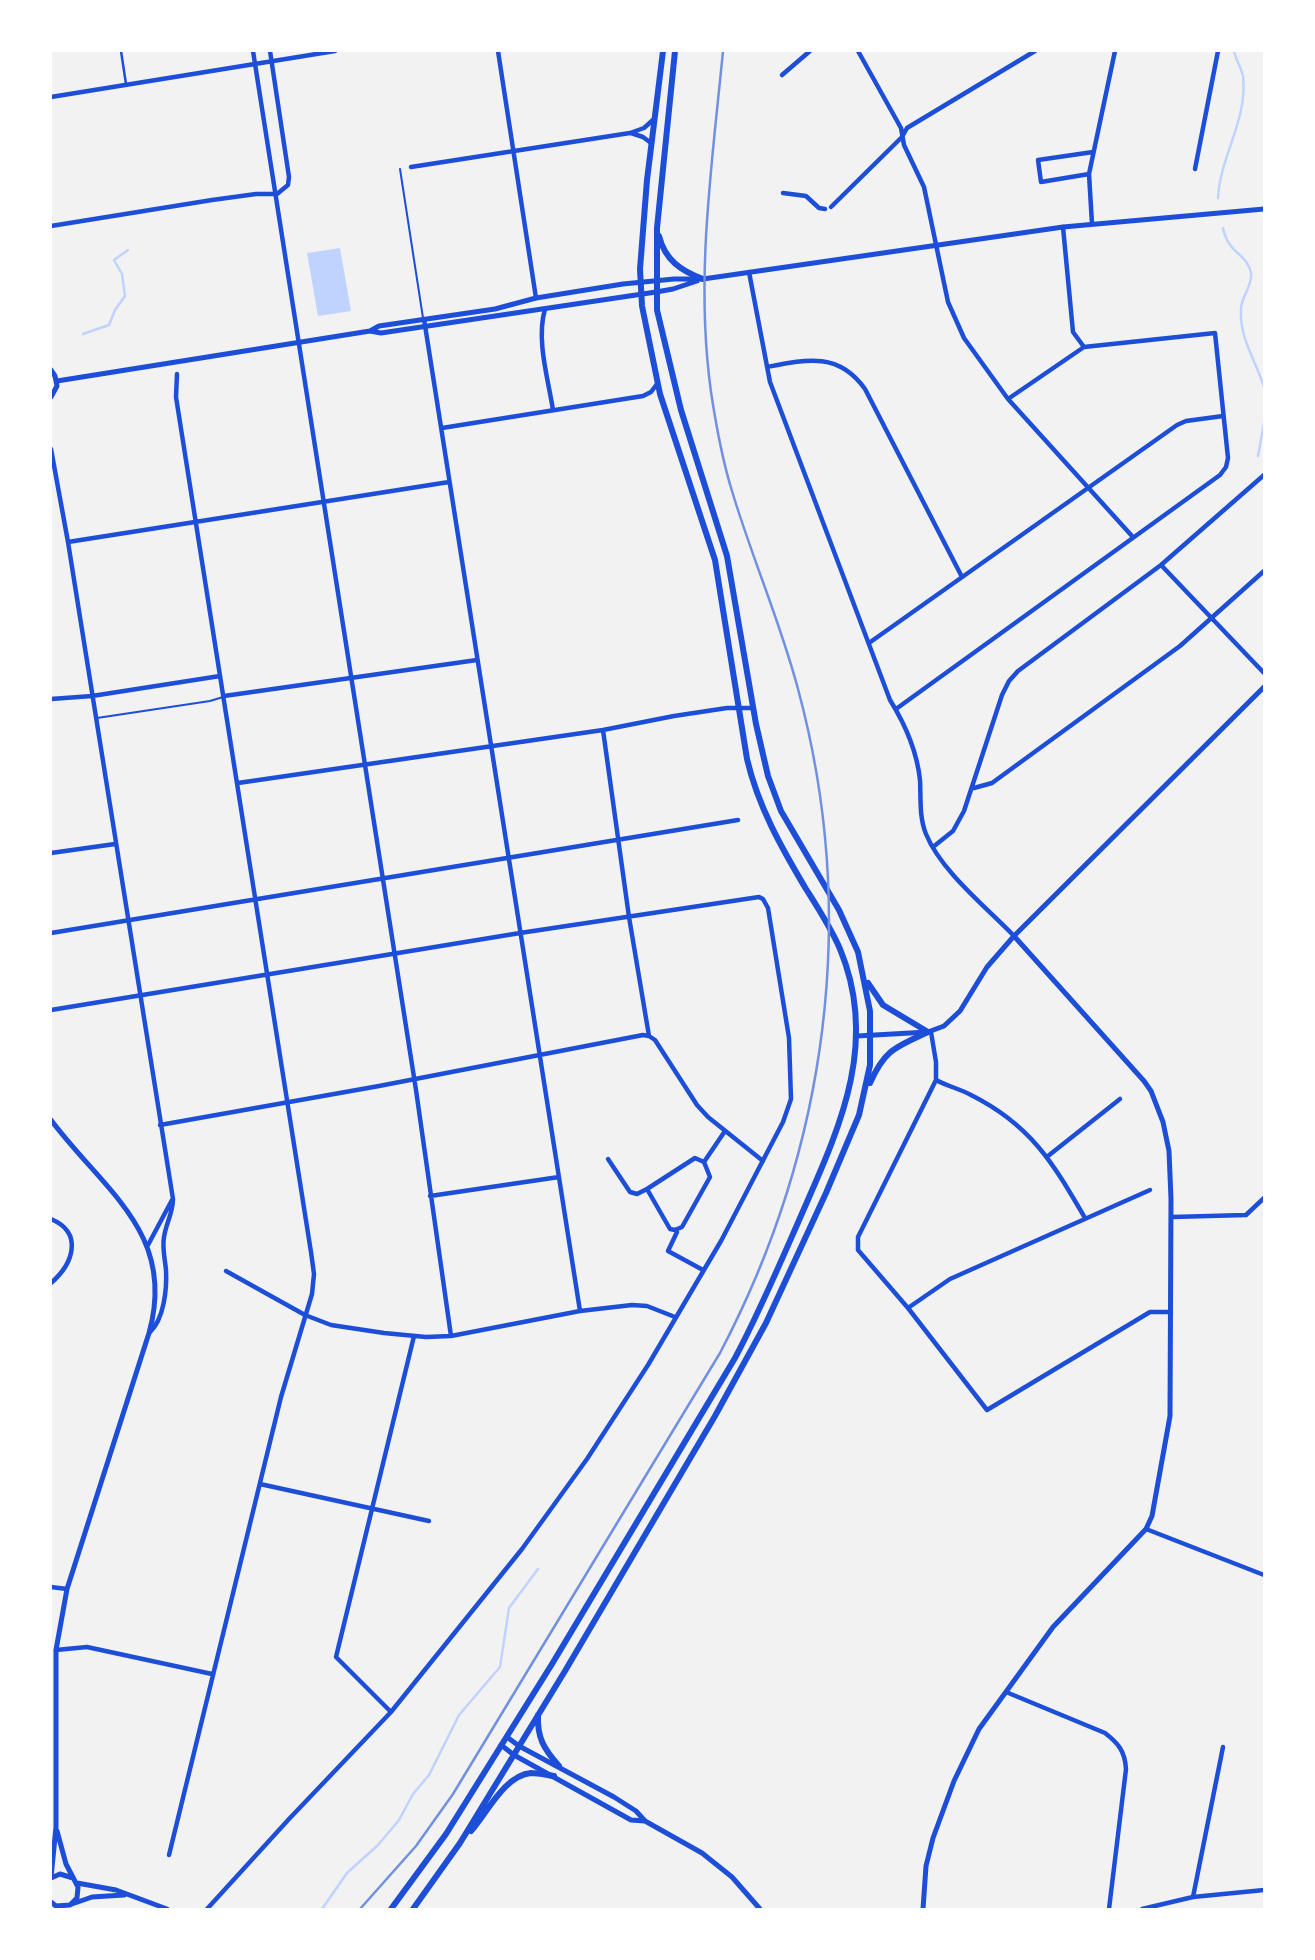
<!DOCTYPE html>
<html>
<head>
<meta charset="utf-8">
<style>
  body { margin:0 }
  #map { position:relative; width:1315px; height:1960px; overflow:hidden; background:#f2f2f2; font-family:"Nunito Sans",sans-serif }
  canvas { display:block }
  .frame { position:absolute; inset:0; border:52px solid #fff; pointer-events:none }
</style>
</head>
<body>
<div id="map">
<canvas width="1315" height="1960"></canvas>
<div class="frame"></div>
</div>
<script>
const context = document.querySelector('canvas').getContext('2d');
context.lineJoin = 'round';
function paint(path, color) { context.fillStyle = color; context.fill(path, 'evenodd'); }
function trace(path, color, width, dash) { context.strokeStyle = color; context.lineWidth = width; context.lineCap = dash ? 'butt' : 'round'; context.setLineDash(dash || []); context.stroke(path); }
paint(new Path2D(`
  M340,248L351,311L318,316L307,253Z`), '#bfd3fe');
trace(new Path2D(`
  M1218,198C1220,156 1248,120 1243,76C1241,67 1236,60 1234,51
  M1223,228C1228,254 1247,253 1251,273C1253,285 1241,297 1241,309C1239,338 1256,361 1264,387
  M83,334L109,325L115,310L125,296L122,274L114,260L128,250
  M1258,456L1264,423
  M322,1909L347,1873L378,1845L399,1820L413,1794L429,1775L459,1715L500,1667L509,1608L538,1569`), '#bfd3fe', 2.5);
trace(new Path2D(`
  M400,169L423,318
  M97,718L210,701L223,697`), '#1d4ed8', 2);
trace(new Path2D(`
  M121,51L126,84`), '#1d4ed8', 2.5);
trace(new Path2D(`
  M253,51L416,1090L451,1336
  M270,51L289,177L288,185L277,194
  M498,51L536,298
  M858,51L901,128L904,145L924,187L948,302L964,338L1008,399L1132,536
  M782,75L810,51
  M51,97L335,51
  M631,133L643,137L651,143
  M411,167L630,133L644,128L654,119
  M1195,169L1218,51
  M1089,174L1041,182L1038,160L1093,152
  M783,193L806,196L819,208L825,209
  M831,207L902,137L907,128L1035,51
  M1092,224L1089,174L1115,51
  M51,226L212,200L256,194H277
  M1063,227L1073,332L1084,347
  M749,272L770,382L890,700C905,724 917,752 920,780C921,798 919,817 926,834C941,871 986,907 1014,936
  M545,309C536,340 548,378 553,410
  M424,319L580,1311
  M767,367C807,359 839,352 865,389L962,577
  M442,428L643,396L651,392L657,384
  M51,449L68,542L173,1199C173,1213 166,1223 164,1237C162,1248 165,1259 166,1270C167,1289 164,1319 150,1332
  M68,542L449,482
  M1161,565L1264,673
  M869,643L1177,425L1186,421L1223,416
  M224,696L477,660
  M51,699L92,696L220,676
  M896,709L1220,475L1226,467L1228,458L1215,333L1084,347L1008,399
  M603,730L629,917L649,1036L655,1040L697,1105L708,1117L763,1161
  M238,783L603,730L674,716L727,708H753
  M974,788L992,783L1180,646L1264,571
  M933,847L953,831L964,811L1002,695L1009,681L1018,671L1161,565L1264,475
  M51,853L115,844
  M51,933L738,820
  M51,1010L520,933L759,897L763,899L768,908L789,1038L791,1099L783,1122L721,1241L648,1365L587,1459L522,1549L391,1712L289,1819L207,1909
  M931,1032L936,1062V1080L858,1237V1250L908,1308L987,1410L1150,1312H1171
  M936,1080C947,1086 960,1089 971,1095C1031,1125 1053,1163 1085,1218
  M160,1125L379,1086L643,1035L649,1036
  M1048,1156L1120,1099
  M608,1159L630,1192L637,1194L647,1189
  M704,1162L710,1177L682,1227L675,1230L670,1229L647,1189L695,1158L704,1162L725,1131
  M430,1196L559,1177
  M1172,1217L1246,1215L1264,1198
  M51,1219C84,1233 73,1264 51,1283
  M675,1230L677,1232L668,1251L703,1270
  M148,1245L172,1200
  M226,1271L305,1315L331,1325L384,1333L426,1337L451,1336L580,1311L632,1305L647,1306L675,1317
  M908,1308L950,1279L1150,1190
  M260,1484L429,1521
  M1146,1529L1264,1575
  M51,1587L67,1589
  M56,1650L87,1647L212,1674
  M1006,1692L1105,1733C1118,1743 1125,1751 1126,1769L1109,1909
  M391,1712L336,1657L414,1336
  M169,1855L281,1397L312,1294L314,1274L311,1252L176,397L177,374
  M1193,1897L1223,1747
  M1142,1909L1193,1897L1264,1890`), '#1d4ed8', 4.5);
trace(new Path2D(`
  M370,331L381,333L656,292L673,289L697,281
  M51,370L55,376L57,386L51,397
  M57,381L370,331L379,326L495,309L536,298L623,284L674,279H703L1063,227L1264,209
  M857,1036L928,1032L944,1026L960,1011L987,967L1014,936L1264,687
  M51,1120C104,1191 177,1233 149,1333L67,1589L56,1650V1827L51,1878
  M507,1737L519,1746L614,1797L636,1811L645,1821L702,1853L732,1877L760,1909
  M501,1745L514,1755L631,1820L645,1821
  M51,1878L60,1874L73,1878
  M77,1883L116,1890L167,1909
  M51,1902L56,1906L70,1905L77,1898L78,1887L66,1864L57,1831
  M72,1904L92,1897L124,1895
  M923,1909L926,1866L933,1838L954,1781L979,1729L1053,1627L1146,1529L1152,1516L1170,1416L1171,1199L1169,1151L1163,1122L1151,1091L1144,1081L1014,936`), '#1d4ed8', 5);
trace(new Path2D(`
  M659,236C665,260 681,271 703,279
  M868,983L883,1005L928,1032C896,1047 885,1049 870,1083
  M538,1715C537,1738 544,1749 559,1766
  M471,1831C487,1813 505,1775 531,1773C538,1773 547,1775 554,1776
  M391,1909L446,1834L552,1664L735,1358C759,1313 779,1266 800,1218C838,1131 880,1045 840,949C831,928 818,908 806,889C781,847 758,806 747,759L715,560L660,394L642,306L640,269L647,180L663,51
  M413,1909L460,1843L565,1671L715,1416L766,1323L826,1193L859,1115L870,1065V1011L858,952L839,910L781,811L768,776L756,724L727,556L681,410L657,310V228L675,51`), '#1d4ed8', 6);
trace(new Path2D(`
  M360,1909L416,1846L453,1794L720,1353C828,1147 859,915 798,689C780,621 752,558 732,491C722,459 716,425 711,392C695,278 712,165 723,51`), '#7290e2', 2.5);
</script>
</body>
</html>
